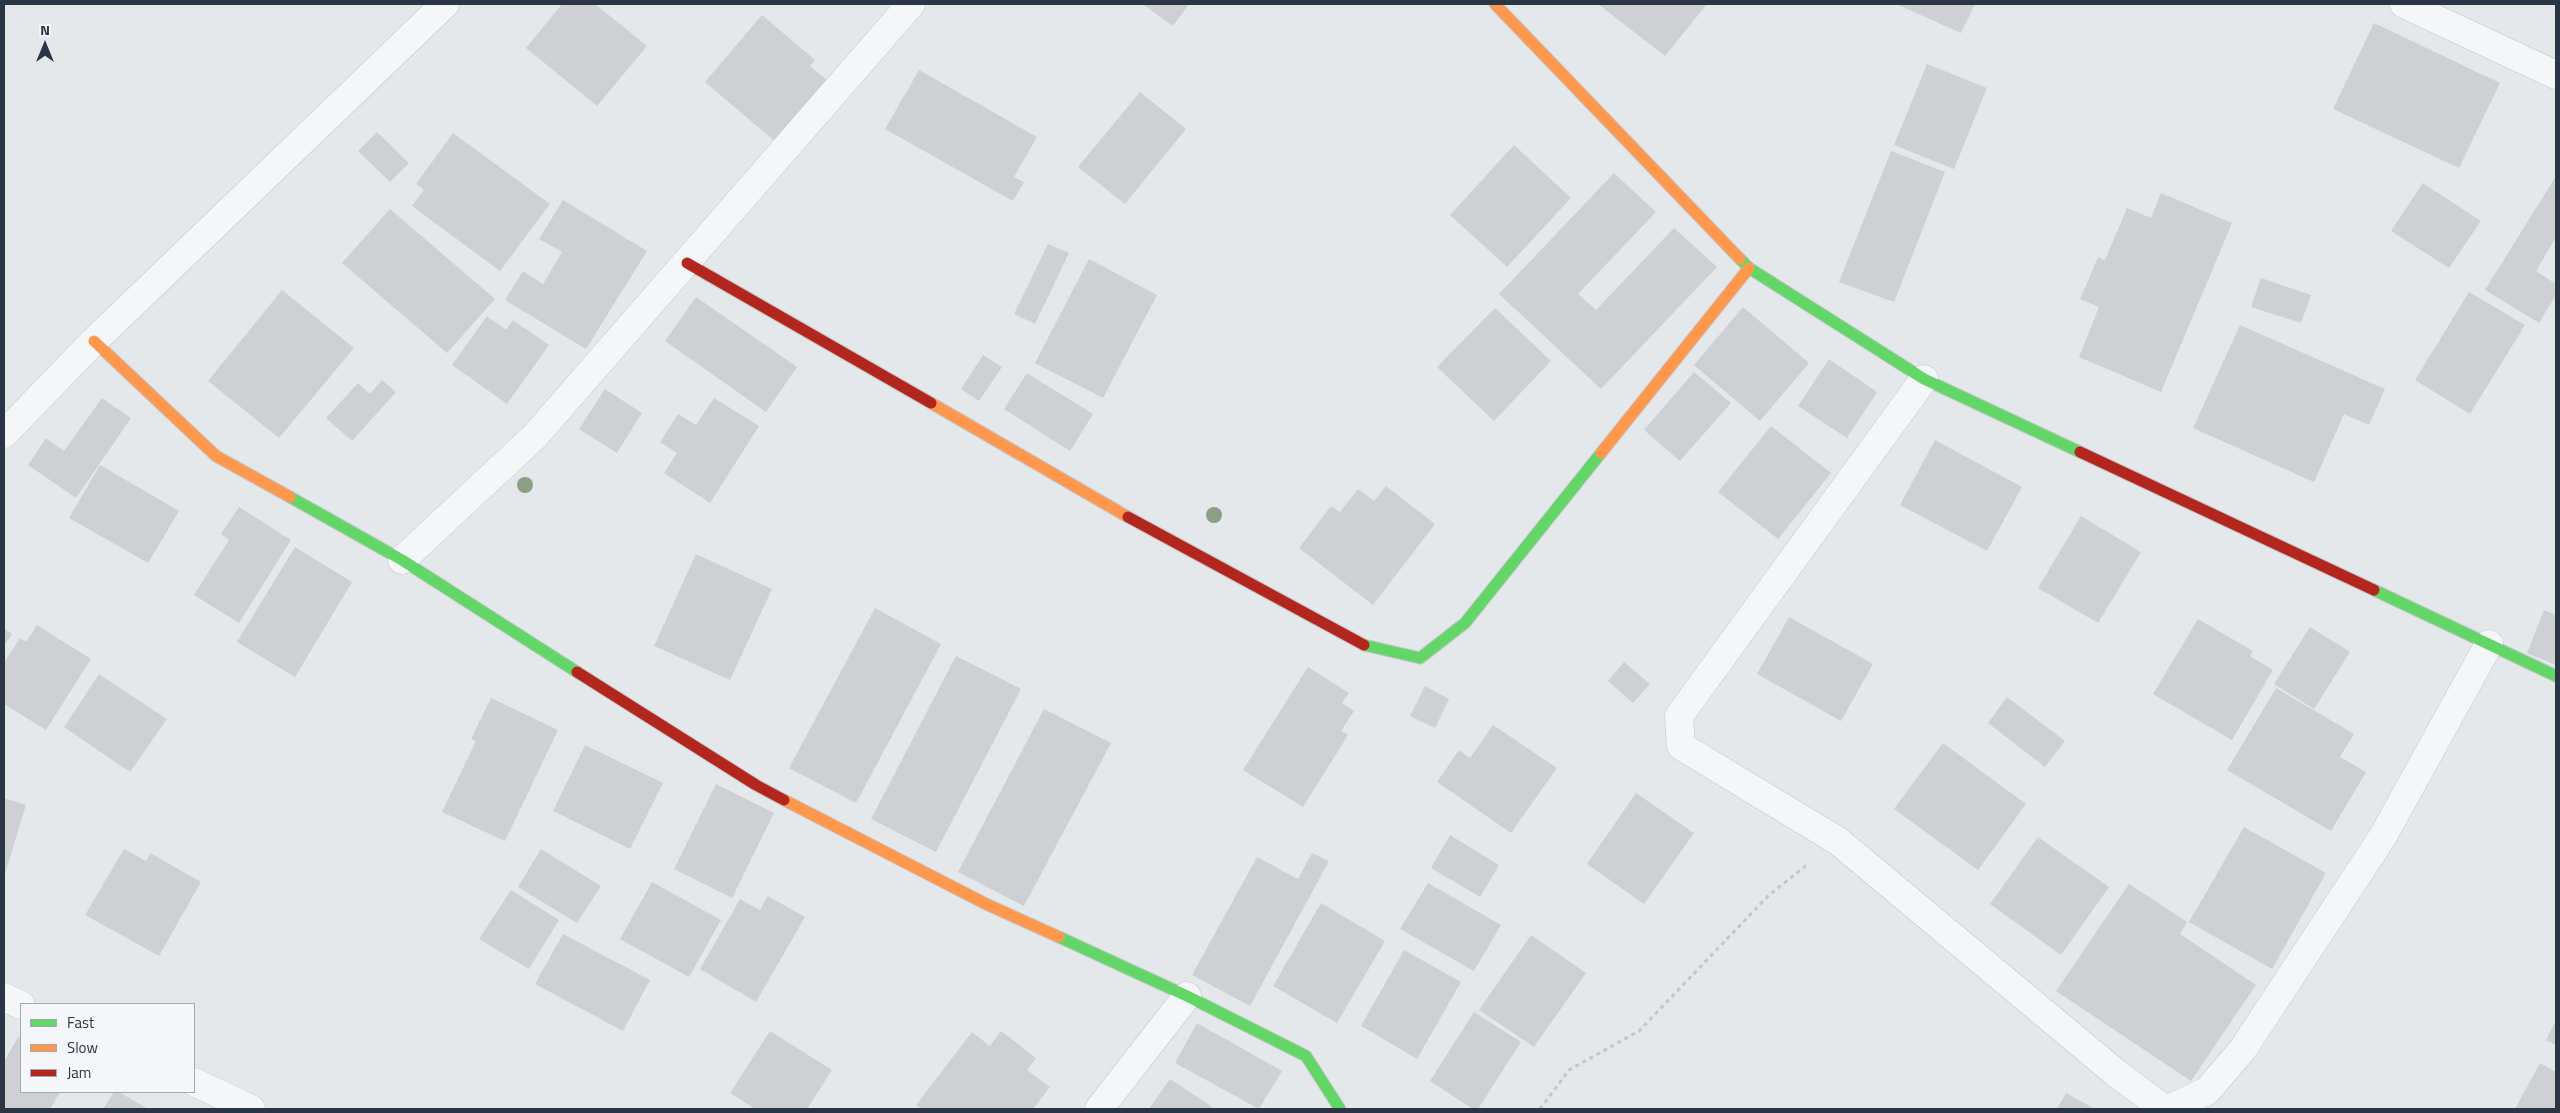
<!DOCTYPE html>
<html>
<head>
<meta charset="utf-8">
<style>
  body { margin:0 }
  #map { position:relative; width:2560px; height:1113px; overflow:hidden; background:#e5e8ea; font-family:"Titillium Web",sans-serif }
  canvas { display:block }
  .frame { position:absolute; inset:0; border:5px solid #2a3646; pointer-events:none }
  .legend { position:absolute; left:20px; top:1003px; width:175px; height:90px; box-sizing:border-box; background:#f4f6f9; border:1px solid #a3a9b1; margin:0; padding:6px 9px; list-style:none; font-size:15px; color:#2a3646 }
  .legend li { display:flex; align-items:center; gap:10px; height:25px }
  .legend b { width:25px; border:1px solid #a3a9b1 }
  .north { position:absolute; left:20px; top:20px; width:50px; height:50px; -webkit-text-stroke:4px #f4f6f9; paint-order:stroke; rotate:0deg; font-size:14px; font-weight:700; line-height:20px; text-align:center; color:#2a3646 }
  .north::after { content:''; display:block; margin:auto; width:18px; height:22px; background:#2a3646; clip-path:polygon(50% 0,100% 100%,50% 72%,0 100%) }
</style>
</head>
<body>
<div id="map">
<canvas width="2560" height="1113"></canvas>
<div class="frame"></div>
<ul class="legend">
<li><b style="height:6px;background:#63d668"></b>Fast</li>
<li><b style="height:6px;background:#ff974d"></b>Slow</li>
<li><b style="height:6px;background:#b3261e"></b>Jam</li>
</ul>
<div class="north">N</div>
</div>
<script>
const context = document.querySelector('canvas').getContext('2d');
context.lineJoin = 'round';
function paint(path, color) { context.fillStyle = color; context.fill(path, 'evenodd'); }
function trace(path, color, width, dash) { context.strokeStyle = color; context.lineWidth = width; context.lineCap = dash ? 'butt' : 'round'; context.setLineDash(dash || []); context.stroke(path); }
paint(new Path2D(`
  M562,4H595L647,46L597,106L526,48Z
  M1142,4H1189L1173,26Z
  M1598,4H1707L1665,56Z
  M1896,4H1975L1961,33Z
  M762,15L815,60L810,66L829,82L777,143L705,82Z
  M2374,23L2500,83L2459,168L2333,109Z
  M1927,64L1987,88L1954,169L1894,145Z
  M919,70L1037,137L1014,177L1024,182L1013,201L885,129Z
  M1140,92L1186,129L1125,204L1078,167Z
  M377,132L409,163L390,182L358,151Z
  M453,133L550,204L500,271L412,206L424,190L416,184Z
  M1514,145L1571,198L1507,267L1450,215Z
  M1891,151L1945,172L1894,302L1839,282Z
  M1614,173L1656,212L1578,294L1596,310L1674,228L1717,267L1601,389L1499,294Z
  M2556,176V237L2536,271L2556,284V295L2539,323L2485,290Z
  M2423,183L2481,221L2449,268L2391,231Z
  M2161,193L2232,223L2161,392L2079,357L2099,307L2080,299L2098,257L2105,260L2127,208L2151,218Z
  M563,200L647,251L586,349L505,300L523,271L543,284L562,252L539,239Z
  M390,209L495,299L447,353L342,263Z
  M1048,244L1069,253L1035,324L1014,314Z
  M1089,259L1157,295L1103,398L1035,363Z
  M2261,278L2311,295L2301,323L2251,307Z
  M282,290L354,348L279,438L208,381Z
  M2469,292L2525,325L2470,414L2415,380Z
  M696,297L797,367L766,412L665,341Z
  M1743,307L1809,363L1760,421L1694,365Z
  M1495,308L1551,361L1494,421L1437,367Z
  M487,316L506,330L513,320L549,345L507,404L452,365Z
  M2240,325L2385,389L2369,425L2344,414L2314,482L2193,428Z
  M983,355L1002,367L979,401L961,389Z
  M1829,359L1877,392L1847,438L1798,406Z
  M1694,372L1731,403L1680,461L1644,430Z
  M1027,373L1093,414L1070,451L1004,409Z
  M382,380L396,392L352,441L326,418L358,383L370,394Z
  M605,389L642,413L617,453L579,429Z
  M102,398L131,418L76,498L28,465L46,438L64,451Z
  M714,398L759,426L710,503L664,473L677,453L660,442L678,414L696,425Z
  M1771,426L1831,473L1778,539L1718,492Z
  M1935,440L2022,487L1987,551L1900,505Z
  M100,465L179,511L148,563L69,518Z
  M1386,486L1435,524L1373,605L1299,548L1331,506L1340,512L1358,489L1374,501Z
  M239,507L291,540L239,623L194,595L229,540L221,534Z
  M2081,516L2141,552L2098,623L2038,588Z
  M295,547L352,582L295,677L237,642Z
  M696,554L772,589L730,680L654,646Z
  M875,608L941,644L856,803L789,768Z
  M2544,610L2556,615V665L2527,653Z
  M1789,617L1873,664L1841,721L1757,674Z
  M2198,619L2253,651L2250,656L2273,670L2232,740L2153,694Z
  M37,625L91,659L46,730L4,704V663L20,638L26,642Z
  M2310,627L2350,652L2314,709L2274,684Z
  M4,628L12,634L4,646Z
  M956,656L1021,689L936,852L871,819Z
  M1624,662L1650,684L1633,703L1608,681Z
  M1308,667L1349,693L1342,703L1354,711L1341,731L1348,735L1303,807L1243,770Z
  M99,674L167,719L130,772L64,727Z
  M1425,686L1449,699L1435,728L1410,716Z
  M2276,688L2354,734L2340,757L2366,772L2331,831L2227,770Z
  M2007,697L2065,741L2045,767L1988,723Z
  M491,698L558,730L505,841L442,812L476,741L471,739Z
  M1044,709L1111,743L1024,906L958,872Z
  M1493,725L1557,768L1511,833L1437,782L1459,750L1470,758Z
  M1943,743L2026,804L1978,870L1894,809Z
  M585,745L663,783L630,849L553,811Z
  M716,784L774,813L732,898L674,869Z
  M1636,793L1694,833L1644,904L1587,864Z
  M4,798L26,805L4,877Z
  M2244,827L2326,873L2272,969L2189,922Z
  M1450,835L1499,865L1480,897L1431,868Z
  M2038,837L2109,887L2061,955L1990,904Z
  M124,849L146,861L150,853L201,882L159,956L85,915Z
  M541,849L601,886L577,923L518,887Z
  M1312,853L1329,861L1250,1006L1192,975L1257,857L1298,879Z
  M652,882L721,920L689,977L620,939Z
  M1428,883L1501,925L1474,971L1400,929Z
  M2129,884L2187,922L2180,934L2256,985L2191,1081L2056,991Z
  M511,890L559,920L529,969L479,939Z
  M768,896L805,917L756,1002L700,969L740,899L760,910Z
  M1321,903L1385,941L1337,1023L1273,986Z
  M563,934L650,980L623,1031L535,984Z
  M1531,935L1586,973L1534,1047L1479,1010Z
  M1404,950L1461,982L1417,1059L1361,1026Z
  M1474,1012L1521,1042L1478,1109H1473L1430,1081Z
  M2556,1020V1045L2546,1040Z
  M1197,1023L1282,1071L1259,1109L1175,1063Z
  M770,1031L832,1070L807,1109H755L730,1093Z
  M1001,1031L1036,1058L1027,1070L1050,1087L1033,1109H922L916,1105L972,1032L990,1046Z
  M18,1037L21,1039V1092H60L50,1109H4V1062Z
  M2540,1063L2556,1072V1109H2515Z
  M1170,1079L1215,1109H1149Z
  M114,1092H119L148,1109H103Z
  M2066,1093L2095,1109H2057Z`), '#ced0d3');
const street = new Path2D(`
  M2404,4L2556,75
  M1924,379L1679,716L1681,746L1838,841L2116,1073L2164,1109
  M4,434L94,341L445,4
  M402,560L535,436L911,4
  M4,997L21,1005
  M194,1082L251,1109
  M1099,1109L1187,996
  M2169,1109L2207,1091L2243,1049L2383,836L2489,644`);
const fast = new Path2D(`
  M1740,259L1749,268L1924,379L2080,452
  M290,497L402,560L577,672
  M2374,590L2556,676
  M1364,645L1420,658L1465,623L1601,453
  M1059,937L1187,996L1306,1056L1340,1109`);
const slow = new Path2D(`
  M1495,4L1740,259
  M94,341L216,456L290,497
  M931,403L1128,517
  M1601,453L1749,268
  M784,800L986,904L1059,937`);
const jam = new Path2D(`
  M687,263L931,403
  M2080,452L2374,590
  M1128,517L1364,645
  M577,672L756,785L784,800`);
trace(street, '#c3c6c8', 29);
trace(fast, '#c3c6c8', 13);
trace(slow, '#c3c6c8', 13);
trace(jam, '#c3c6c8', 13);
trace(new Path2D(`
  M1540,1109L1569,1070L1639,1031L1768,896L1808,864`), '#c4c7ca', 3, [4, 4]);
trace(street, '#f5f6f7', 28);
trace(fast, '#63d668', 11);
trace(slow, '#ff974d', 11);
trace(jam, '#b3261e', 11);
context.fillStyle = '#8b9f87';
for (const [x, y] of [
  [525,485],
  [1214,515]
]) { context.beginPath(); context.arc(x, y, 8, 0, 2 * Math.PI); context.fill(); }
</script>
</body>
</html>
